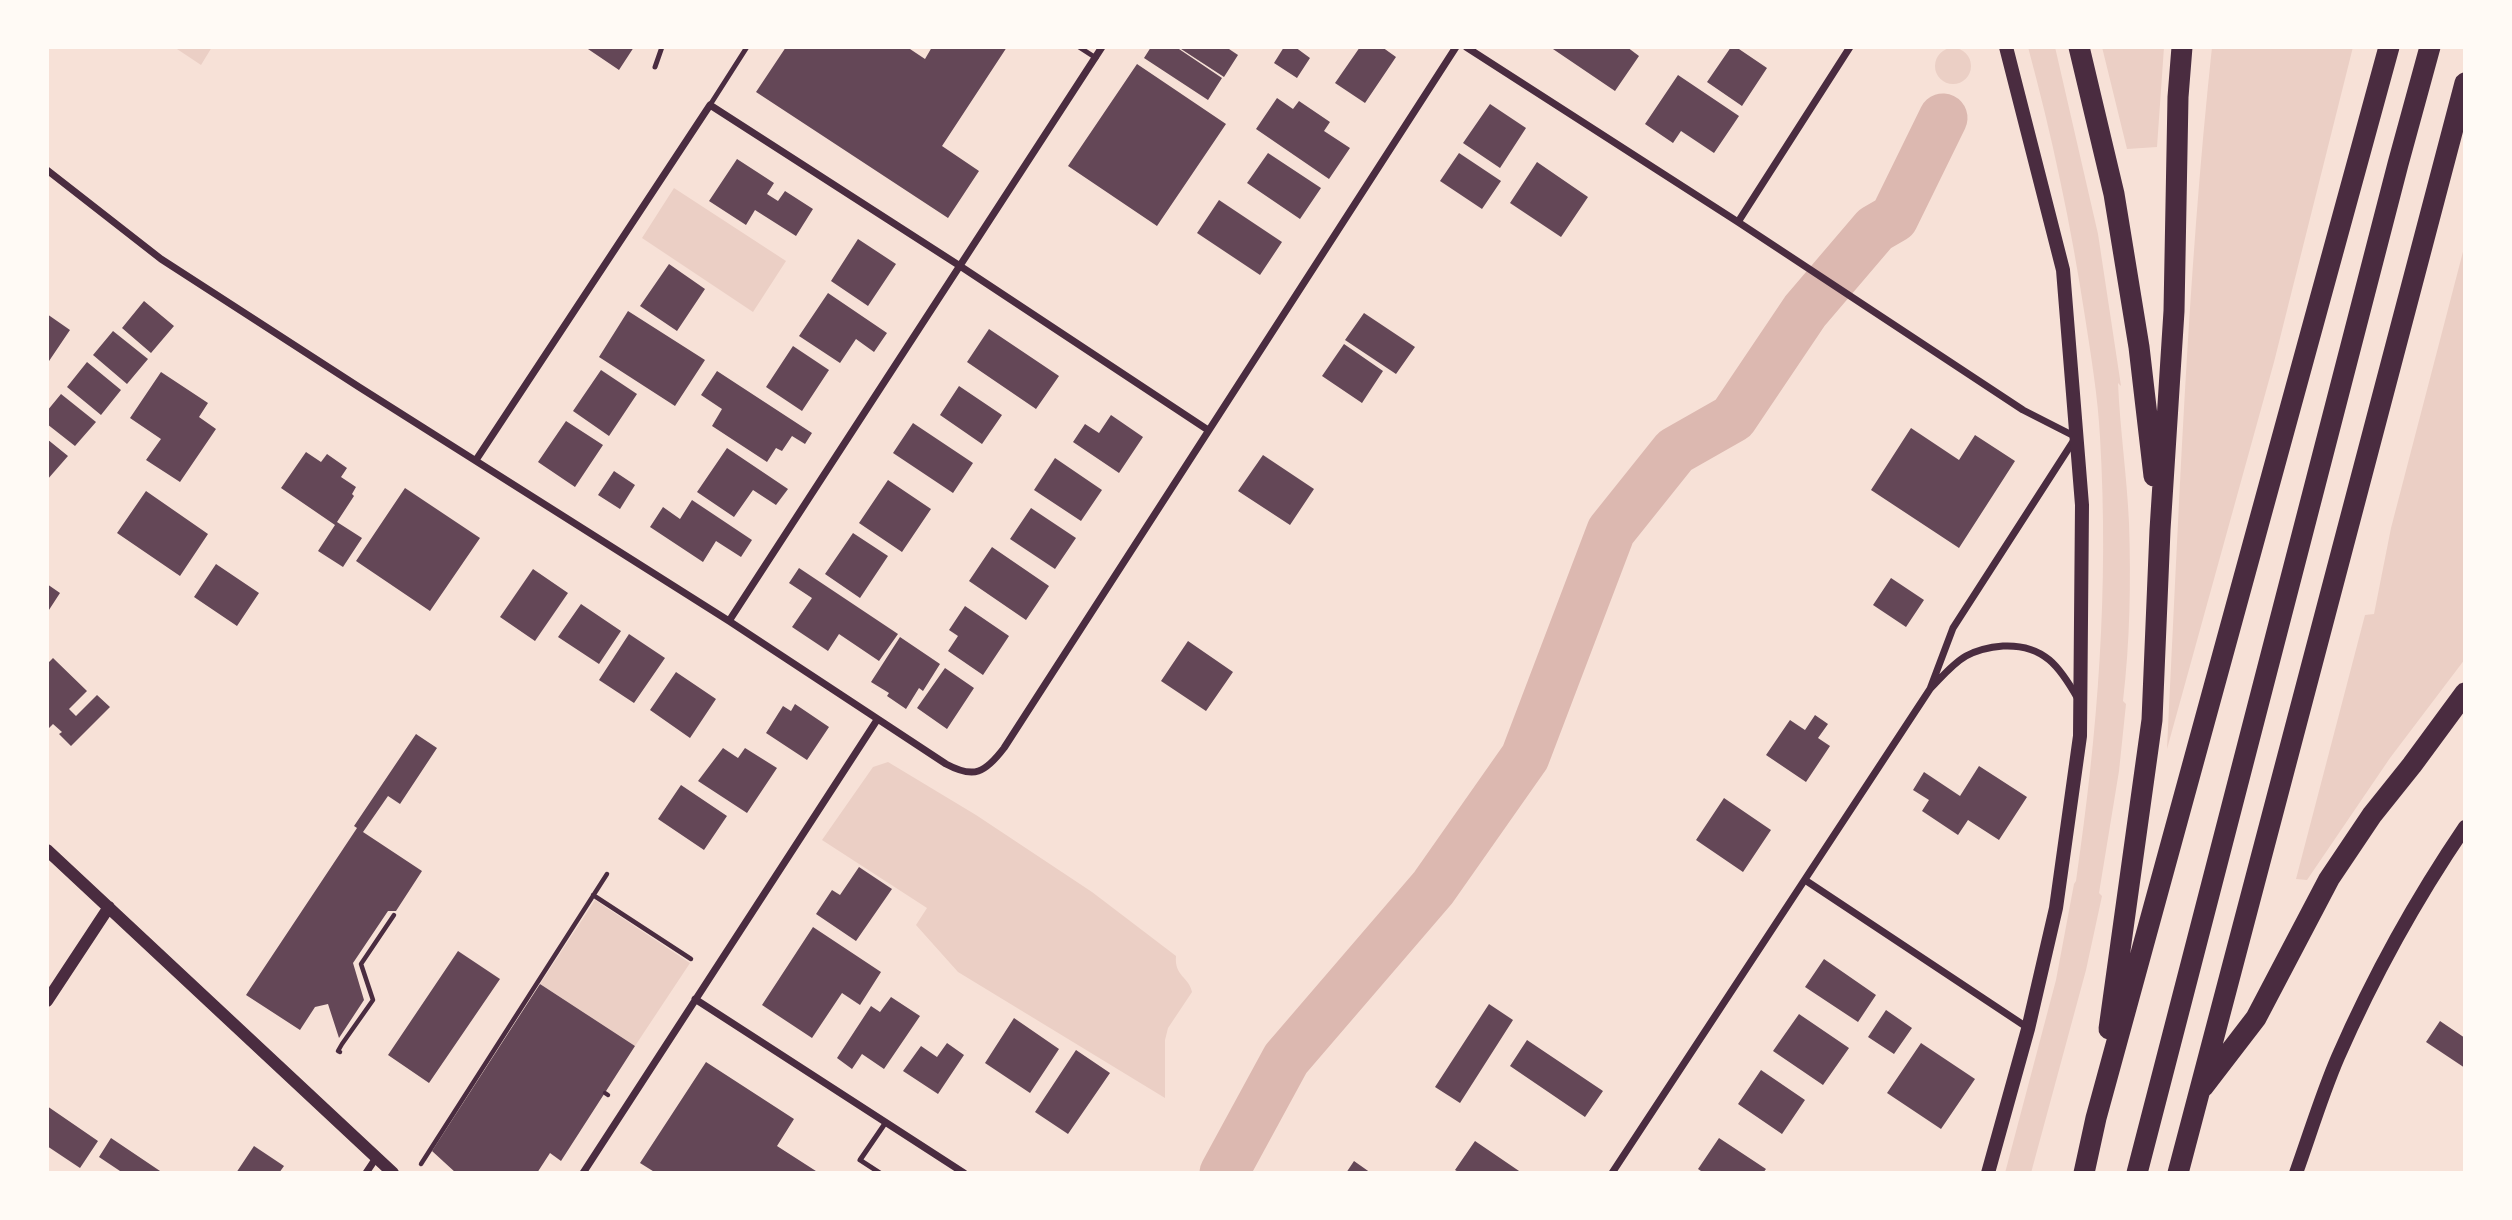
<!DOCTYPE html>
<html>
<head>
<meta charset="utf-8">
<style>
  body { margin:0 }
  #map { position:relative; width:2512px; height:1220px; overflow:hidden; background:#f7e1d7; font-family:Roboto,sans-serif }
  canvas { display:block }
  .frame { position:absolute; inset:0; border:49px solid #fffaf5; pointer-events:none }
</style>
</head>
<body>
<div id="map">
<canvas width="2512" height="1220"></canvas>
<div class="frame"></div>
</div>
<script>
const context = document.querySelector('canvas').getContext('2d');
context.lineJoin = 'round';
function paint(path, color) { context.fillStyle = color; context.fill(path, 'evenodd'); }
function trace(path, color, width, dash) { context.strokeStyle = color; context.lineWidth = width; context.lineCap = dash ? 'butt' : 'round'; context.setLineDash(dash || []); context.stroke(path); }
paint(new Path2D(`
  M174,47H212L201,65Z
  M2028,47H2055L2098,234L2121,386L2118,383C2120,430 2127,476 2129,523C2131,582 2130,642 2123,701L2126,704L2119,771L2099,893L2102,896L2086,970L2031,1173H2005L2056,980L2074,884L2076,881C2098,731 2109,589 2100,437C2098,397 2091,356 2085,317C2071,225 2052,136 2028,47Z
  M2102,47H2164L2157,147L2127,149Z
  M2212,47H2353L2274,362L2167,749C2179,515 2187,280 2212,47Z
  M1935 66a18 18 0 1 1 36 0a18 18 0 1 1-36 0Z
  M674,188L786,261L753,312L642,238Z
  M2465,244V659L2390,758L2307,880L2296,879L2365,615L2374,614L2391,528Z
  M888,762L976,815L1092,892L1176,956C1174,976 1189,977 1192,992L1168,1028L1165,1040V1098L958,972L916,925L927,908L822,840L873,767Z
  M595,900L690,963L635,1046L540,984Z`), '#ebcfc5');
trace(new Path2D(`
  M1224,1173L1286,1059L1433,888L1525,757L1611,531L1675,451L1733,418L1805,311L1875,229L1894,218L1943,118`), '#dcb8b0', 49);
paint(new Path2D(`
  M585,47H634L619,70Z
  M786,47H907L925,59L932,47H1007L942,146L979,171L948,218L756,92Z
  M1151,47H1176L1222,78L1208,100L1144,58Z
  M1178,47H1226L1238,55L1224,77Z
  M1284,47H1295L1310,58L1297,78L1274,63Z
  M1360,47H1382L1396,57L1365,103L1335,83Z
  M1550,47H1627L1639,56L1615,91Z
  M1731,47H1736L1767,68L1742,106L1707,82Z
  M1137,64L1226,124L1157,226L1068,166Z
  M1678,75L1739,116L1714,153L1681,131L1673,143L1645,124Z
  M1277,98L1293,109L1299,101L1330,122L1324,131L1350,148L1329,179L1256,129Z
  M1490,104L1526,128L1500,168L1463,143Z
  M1268,153L1321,188L1300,219L1247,183Z
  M1459,153L1501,181L1482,209L1440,181Z
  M737,159L774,183L767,194L778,201L785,191L813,209L796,236L755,210L746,225L709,201Z
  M1537,162L1588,197L1561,237L1510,203Z
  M1219,200L1282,242L1260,275L1197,233Z
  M858,239L896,264L868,306L831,281Z
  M669,264L705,289L677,331L640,306Z
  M828,293L887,333L874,352L856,339L840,363L799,336Z
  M144,301L174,326L151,353L122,328Z
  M628,311L705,360L675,406L599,357Z
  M1364,313L1415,347L1396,374L1345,340Z
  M47,314L70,330L47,364Z
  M989,329L1059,376L1036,409L967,362Z
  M113,331L148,359L127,384L93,355Z
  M1344,344L1383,371L1362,403L1322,376Z
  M793,346L829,370L802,411L766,387Z
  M87,362L121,390L101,415L67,387Z
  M601,370L637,394L609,436L573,411Z
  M717,371L812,433L805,444L792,436L782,451L776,448L767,462L712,426L722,409L701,395Z
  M161,372L208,403L199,417L216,429L180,482L146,460L161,439L130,418Z
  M959,386L1002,415L982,444L940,415Z
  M61,394L96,422L75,446L47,424V411Z
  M1111,415L1143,437L1119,473L1073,442L1085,424L1099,433Z
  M566,421L603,445L575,487L538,462Z
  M913,423L973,463L953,493L893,453Z
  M1911,428L1959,460L1975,435L2015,461L1959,548L1871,490Z
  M47,439L68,456L47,480Z
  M727,448L788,489L776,505L753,490L734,517L697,492Z
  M306,452L321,462L327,454L347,468L341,477L356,487L352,494L354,496L337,522L362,538L343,567L318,551L335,525L281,488Z
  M1263,455L1314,489L1290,525L1238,491Z
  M1055,458L1102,490L1081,521L1034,490Z
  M614,471L635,485L620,509L598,495Z
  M888,480L931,509L902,552L859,523Z
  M405,488L480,538L430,611L356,561Z
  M146,491L208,534L180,576L117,533Z
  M692,500L752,540L741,557L716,541L703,562L650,527L663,507L680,519Z
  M1031,508L1076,538L1055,569L1010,539Z
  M853,533L888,556L860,598L825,574Z
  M992,547L1049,586L1026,620L969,581Z
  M216,564L259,593L237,626L194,597Z
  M799,568L898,634L879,661L839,634L828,651L792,627L812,598L789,583Z
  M533,569L568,593L535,641L500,617Z
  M1891,578L1924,600L1906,627L1873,605Z
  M47,584L60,593L47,613Z
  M581,604L621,631L599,664L558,637Z
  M965,606L1009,636L983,675L948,651L958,636L949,630Z
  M629,634L665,658L634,703L599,680Z
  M900,637L940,664L923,691L919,688L906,709L887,696L889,693L871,682Z
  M1188,641L1233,672L1206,711L1161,681Z
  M53,658L87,691L69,709L76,716L97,695L110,707L71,746L59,734L62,732L53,724L47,730V664Z
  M945,668L974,688L947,729L917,708Z
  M676,672L716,699L690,738L650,710Z
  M795,704L829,727L807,760L766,733L783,706L791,711Z
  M1815,715L1828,724L1818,738L1830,746L1806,782L1766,755L1790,720L1805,730Z
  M416,734L437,748L400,804L388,796L363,832L422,871L396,911H388L353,963L364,1000L339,1038L328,1004L315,1007L300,1030L246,995L357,828L354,826Z
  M723,748L738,758L745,748L777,768L747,813L698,781Z
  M1979,766L2027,797L1999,840L1968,820L1958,835L1922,811L1929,800L1913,790L1924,772L1960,796Z
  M681,785L727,816L704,850L658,819Z
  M1724,798L1771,830L1743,872L1696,840Z
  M859,867L892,889L856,941L816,914L832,890L840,895Z
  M813,927L881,972L860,1005L842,993L812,1038L762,1005Z
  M458,951L500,979L429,1083L388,1055Z
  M1824,959L1876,995L1858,1022L1805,987Z
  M540,984L635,1046L561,1161L550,1153L537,1173H456L432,1151Z
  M891,997L920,1016L884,1069L862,1054L852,1069L837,1058L871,1006L880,1012Z
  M1489,1004L1513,1020L1460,1103L1435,1087Z
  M1886,1010L1912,1028L1894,1054L1868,1037Z
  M1799,1014L1849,1048L1823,1085L1773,1051Z
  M1014,1018L1059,1049L1030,1093L985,1063Z
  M2440,1021L2465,1038V1068L2426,1042Z
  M1527,1040L1603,1091L1585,1117L1510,1066Z
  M947,1043L964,1055L938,1094L903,1071L921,1046L937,1057Z
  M1921,1043L1975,1079L1941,1129L1887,1093Z
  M1076,1050L1110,1073L1068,1134L1035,1112Z
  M706,1062L794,1119L777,1146L819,1173H656L640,1163Z
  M1761,1070L1805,1100L1782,1134L1738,1104Z
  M47,1106L98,1141L80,1168L47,1146Z
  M111,1138L163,1173H123L99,1157Z
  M1719,1138L1766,1169L1763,1173H1704L1698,1169Z
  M1475,1141L1522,1173H1460L1455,1170Z
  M254,1146L284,1166L279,1173H236Z
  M1354,1161L1371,1173H1346Z`), '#644757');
trace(new Path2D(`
  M593,895L691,959
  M340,1052L338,1051L342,1044L373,1000L361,964L394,915
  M605,1093L608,1095
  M421,1164L607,874`), '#4a2c40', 4.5);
trace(new Path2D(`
  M1079,47L1096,58
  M655,67L662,47
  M710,105L747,47
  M880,1173L860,1160L886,1122`), '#4a2c40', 5);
trace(new Path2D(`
  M1466,47L1738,222L2023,410L2076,437L1953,628L1930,689
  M47,170L161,259L359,387L729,621L946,764C974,779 985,773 1004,748L1456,47
  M1738,222L1850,47
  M476,460L710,105L960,266L1208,430
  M729,621L1102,47
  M1805,880L2028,1028
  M695,999L964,1173
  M366,1173L376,1158
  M583,1173L877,720
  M1612,1173L1930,689C1941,678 1952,664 1966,656C1977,650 1991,647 2003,646C2044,644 2060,667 2078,699`), '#4a2c40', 7);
trace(new Path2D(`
  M47,850L393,1173
  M47,1001L109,907`), '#4a2c40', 12);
trace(new Path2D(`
  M1988,1173L2028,1029L2056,908L2080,736L2082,505L2063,270L2006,47
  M2296,1173C2310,1134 2322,1094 2338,1057C2373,977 2416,899 2465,827`), '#4a2c40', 14);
trace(new Path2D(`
  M2079,47L2114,194L2139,347L2154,476
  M2109,1029L2152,720L2160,530L2174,311L2178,97L2182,47
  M2203,1087L2256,1018L2329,879L2372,815L2412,765L2465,693
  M2084,1173L2096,1118L2389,47
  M2137,1173L2398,164L2430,47
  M2178,1173L2465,83`), '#4a2c40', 21);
</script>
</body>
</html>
